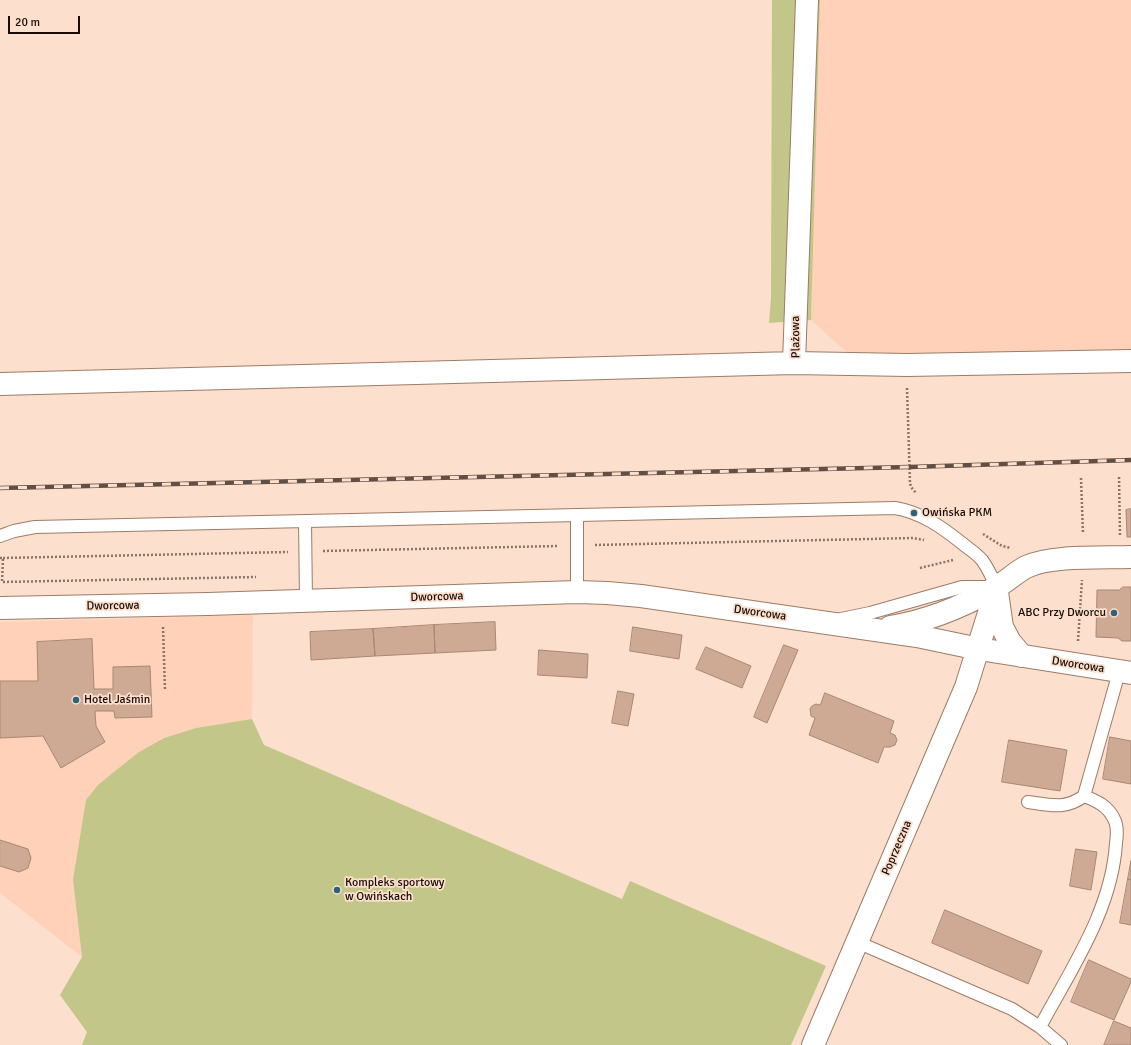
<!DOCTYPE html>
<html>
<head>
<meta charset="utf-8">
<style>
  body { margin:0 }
  #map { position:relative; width:1131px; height:1045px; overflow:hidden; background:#fddfcd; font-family:Signika,sans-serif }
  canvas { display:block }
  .scale { position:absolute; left:8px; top:16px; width:72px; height:18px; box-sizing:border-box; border:2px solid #190c06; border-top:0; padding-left:5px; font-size:12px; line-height:14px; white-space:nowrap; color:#190c06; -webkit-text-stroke:3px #fddfcd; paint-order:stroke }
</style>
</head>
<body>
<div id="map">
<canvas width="1131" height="1045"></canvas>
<div class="scale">20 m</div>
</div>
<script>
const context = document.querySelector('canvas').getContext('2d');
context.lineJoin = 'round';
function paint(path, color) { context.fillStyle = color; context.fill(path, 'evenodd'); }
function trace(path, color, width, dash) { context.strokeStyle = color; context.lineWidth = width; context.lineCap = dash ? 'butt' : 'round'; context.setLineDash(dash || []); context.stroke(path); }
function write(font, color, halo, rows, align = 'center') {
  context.font = font + ' Signika,sans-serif'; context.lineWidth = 3.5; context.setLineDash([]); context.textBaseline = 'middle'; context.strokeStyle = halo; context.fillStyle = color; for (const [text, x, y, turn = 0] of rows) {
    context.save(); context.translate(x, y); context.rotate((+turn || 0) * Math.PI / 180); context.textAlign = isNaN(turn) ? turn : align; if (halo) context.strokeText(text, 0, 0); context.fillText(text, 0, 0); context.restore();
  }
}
paint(new Path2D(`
  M820,0H1131V352L852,357L811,320Z
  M253,615L252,719L196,728L164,738L139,752L98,785L73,880L82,957L0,893V622Z`), '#fed1b8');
paint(new Path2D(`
  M772,0H820L811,320L769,323L771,297Z
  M252,719L264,745L622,899L630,881L826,966L791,1045H82L87,1032L60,995L82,957L73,880L86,800L98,785L115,771L139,752L164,738L196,728Z`), '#c2c689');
const building = new Path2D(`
  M1131,509V537H1127L1126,510Z
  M1123,587H1131V641H1122L1118,638L1096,637L1097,590H1119Z
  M495,622L496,650L435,653L434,625Z
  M434,625L435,653L375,656L373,629Z
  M633,627L682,635L679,659L630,651Z
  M373,629L375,656L311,660L310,632Z
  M92,639L94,689H113V667L150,666L152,717L115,718L114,711H95L96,726L105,742L61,768L43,736L0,738V681H38L37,642Z
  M784,645L798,650L767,723L754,717Z
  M706,647L751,666L742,688L696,669Z
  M539,650L588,654L587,678L538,675Z
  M618,691L634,694L628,726L612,723Z
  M825,693L894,721L890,733L895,735L897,740L895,745L890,747H884L878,763L809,735L815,718L811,716L810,709L812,706L816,704L820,705Z
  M1110,737L1131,741V784L1103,779Z
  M1009,740L1067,750L1060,791L1002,782Z
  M0,840L28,849L31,858L28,868L19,872L0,866Z
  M1076,849L1097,852L1091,890L1070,886Z
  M1131,861V880L1128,879Z
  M1128,879L1131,880V925L1120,923Z
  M945,910L1042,951L1028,984L932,943Z
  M1089,960L1131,979V982L1114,1020L1071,1002Z
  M1114,1021L1131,1028V1045H1104Z`);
paint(building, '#ceaa95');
trace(building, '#aa8773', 1);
const service = new Path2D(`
  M305,521L306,601
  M0,536L14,531L35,527L895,508C921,512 943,528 963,544C969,549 977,554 982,560C988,568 992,578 997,587H962L870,613L841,619
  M577,592V515
  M1028,802C1050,805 1065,810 1084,796
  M857,942L1012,1009L1040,1027L1061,1045
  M1040,1027C1071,969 1112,910 1116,843C1117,836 1118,826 1114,819C1108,806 1097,801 1084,796L1119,672`);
const minor = new Path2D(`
  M794,363L807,0
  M0,384L794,363L907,365L1131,361
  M997,592L1002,627L1010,642L1022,656
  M0,608L208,604L577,592L607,593L641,596L917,636L979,649L1131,673
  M890,627C928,621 962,607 995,588C1006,582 1015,573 1026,567C1051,555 1102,558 1131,557
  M813,1045L966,687L997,587`);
trace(service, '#9d7b67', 14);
trace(minor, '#9d7b67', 24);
trace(new Path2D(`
  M907,388L910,483L911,487L916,493
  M1119,477L1120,535
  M1081,478L1083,534
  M983,534L1002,546L1011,548
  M595,545L913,538L924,540
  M323,551L558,546
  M0,558H3L2,582L256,577
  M3,558L288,552
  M920,568L953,560
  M163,627L165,690
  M1078,641L1082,580`), '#8a7468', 2.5, [2, 2]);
trace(service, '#fff', 12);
trace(minor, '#fff', 22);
const rail = new Path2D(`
  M0,488L910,467L1131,460`);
trace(rail, '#614f45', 4.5);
trace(rail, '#fddfcd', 3, [9]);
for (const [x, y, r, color] of [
  [914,513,4,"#2b637d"],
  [1114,613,4,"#2b637d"],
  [76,700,4,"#2b637d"],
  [337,890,4,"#2b637d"]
]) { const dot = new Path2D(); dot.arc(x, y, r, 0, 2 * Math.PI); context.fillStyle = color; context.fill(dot); trace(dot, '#fddfcd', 1.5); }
write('12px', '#190c06', '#fddfcd', [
  ["Plażowa",796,337,-91],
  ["Dworcowa",437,597,-2],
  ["Dworcowa",113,606,-1],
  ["Dworcowa",760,613,8],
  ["Dworcowa",1078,665,9],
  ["Poprzeczna",897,848,-67]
]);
write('12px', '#190c06', '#fddfcd', [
  ["Owińska PKM",922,513],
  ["ABC Przy Dworcu",1106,613,"right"],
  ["Hotel Jaśmin",84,700],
  ["Kompleks sportowy",345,883],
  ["w Owińskach",345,897]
], 'left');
</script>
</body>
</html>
